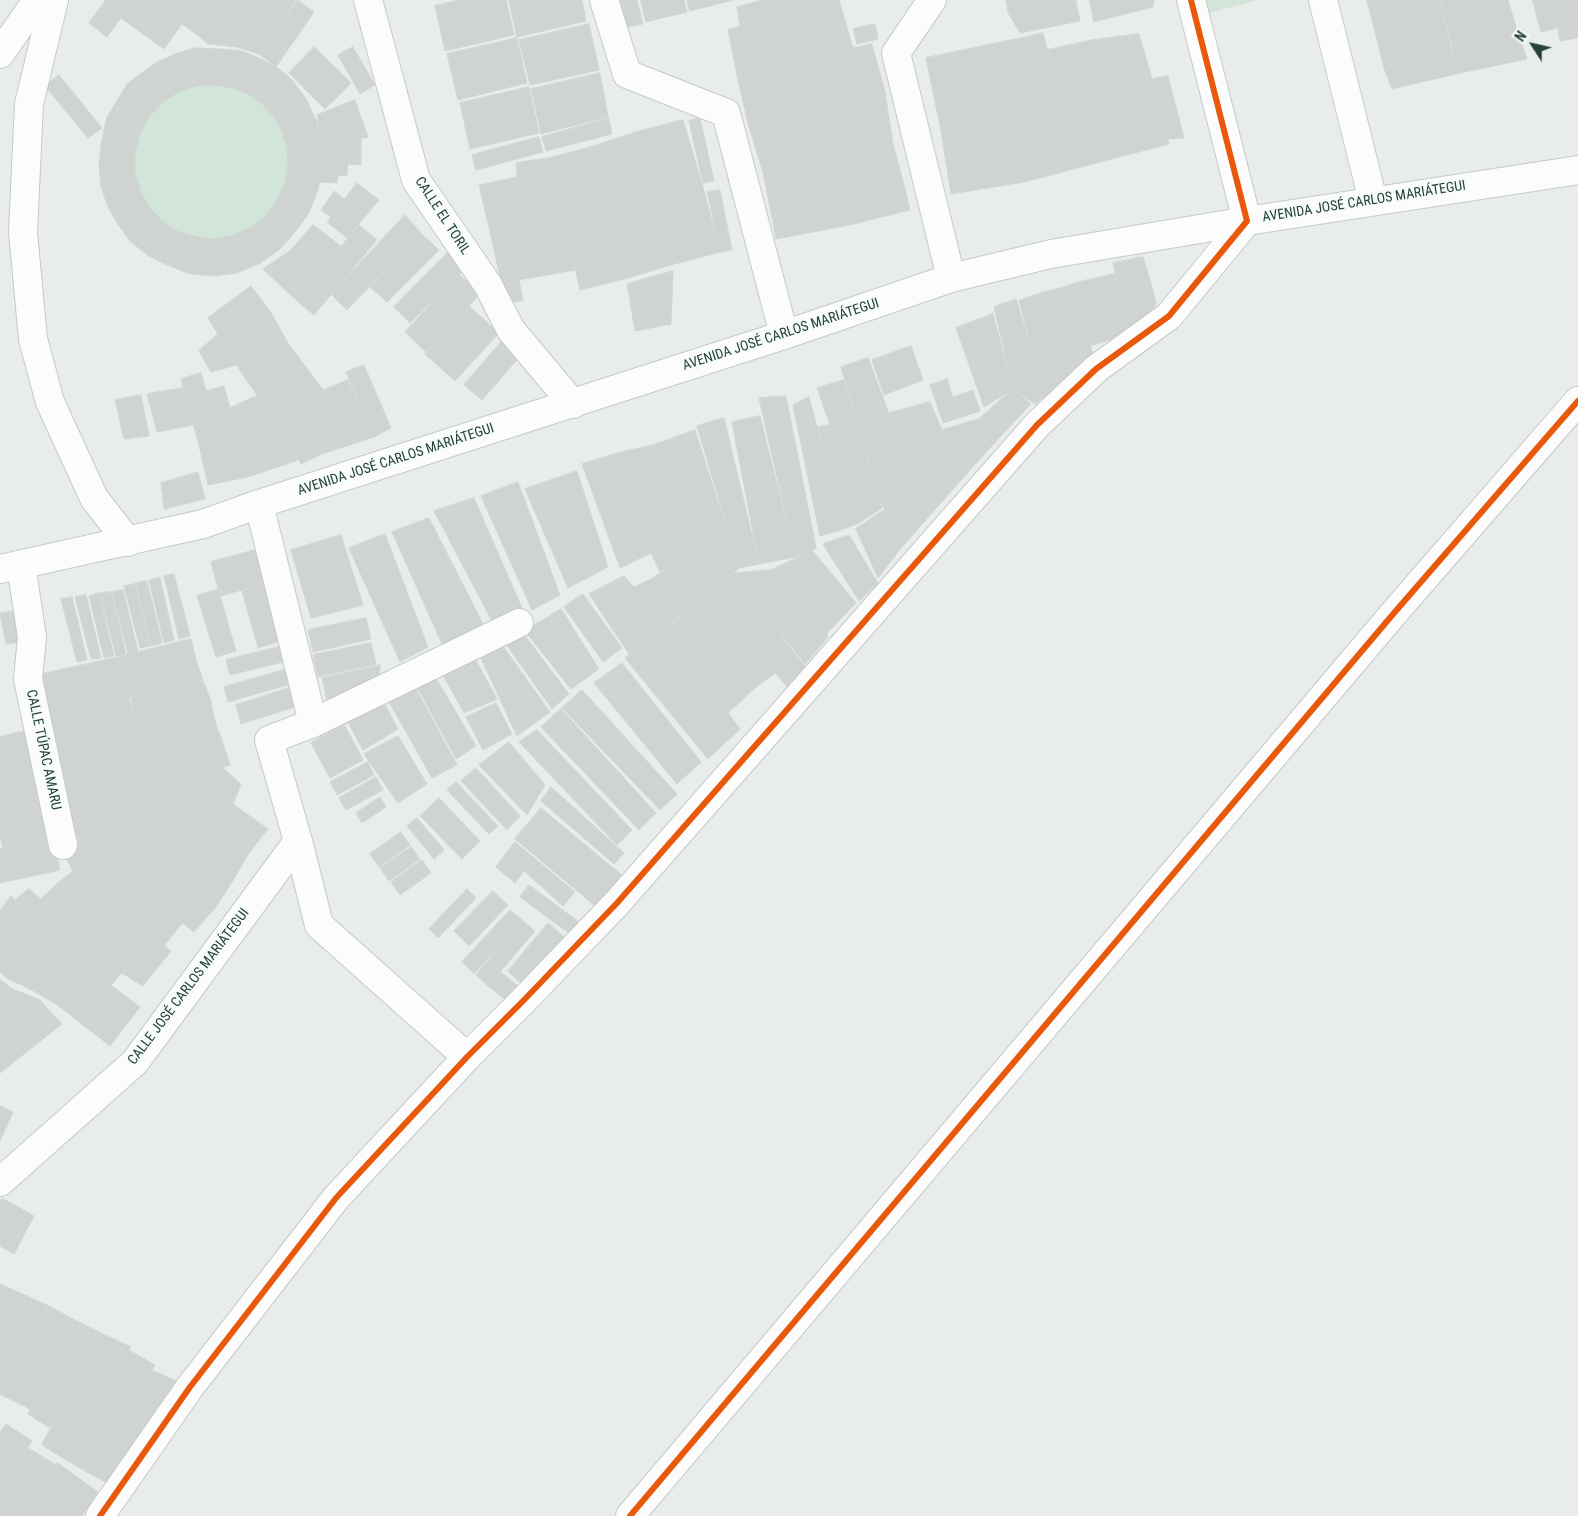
<!DOCTYPE html>
<html>
<head>
<meta charset="utf-8">
<style>
  body { margin:0 }
  #map { position:relative; width:1578px; height:1516px; overflow:hidden; background:#e8edeb; font-family:"Roboto Condensed",sans-serif }
  canvas { display:block }
  .north { position:absolute; left:1508px; top:20px; width:50px; height:50px; -webkit-text-stroke:4px #f7fbf9; paint-order:stroke; rotate:305deg; font-size:14px; font-weight:700; line-height:20px; text-align:center; color:#24423a }
  .north::after { content:''; display:block; margin:auto; width:18px; height:22px; background:#24423a; clip-path:polygon(50% 0,100% 100%,50% 72%,0 100%) }
</style>
</head>
<body>
<div id="map">
<canvas width="1578" height="1516"></canvas>
<div class="north">N</div>
</div>
<script>
const context = document.querySelector('canvas').getContext('2d');
context.lineJoin = 'round';
function paint(path, color) { context.fillStyle = color; context.fill(path, 'evenodd'); }
function trace(path, color, width, dash) { context.strokeStyle = color; context.lineWidth = width; context.lineCap = dash ? 'butt' : 'round'; context.setLineDash(dash || []); context.stroke(path); }
function write(font, color, halo, rows, align = 'center') {
  context.font = font + ' "Roboto Condensed",sans-serif'; context.lineWidth = 5; context.setLineDash([]); context.textBaseline = 'middle'; context.strokeStyle = halo; context.fillStyle = color; for (const [text, x, y, turn = 0] of rows) {
    context.save(); context.translate(x, y); context.rotate((+turn || 0) * Math.PI / 180); context.textAlign = isNaN(turn) ? turn : align; if (halo) context.strokeText(text, 0, 0); context.fillText(text, 0, 0); context.restore();
  }
}
paint(new Path2D(`
  M1206,0H1258L1209,13Z
  M134 162a77 77 0 1 1 154 0a77 77 0 1 1-154 0Z`), '#d1e6d8');
const building = new Path2D(`
  M106,0H134L107,37L89,23Z
  M134,0H149L182,24L164,49L121,18Z
  M149,0H172L164,11Z
  M172,0H199L182,24L164,11Z
  M199,0H222L196,34L182,24Z
  M222,0H268L237,47L208,44L196,34Z
  M268,0H296L259,54L237,47Z
  M298,0L314,12L276,67L259,54Z
  M459,0H506L514,35L445,51L435,6Z
  M509,0H582L586,21L517,37Z
  M620,0H637L643,24L626,27Z
  M641,0H684L687,12L646,22Z
  M687,0H734L690,11Z
  M763,0H788L791,12L740,26L737,7Z
  M788,0H839L791,12Z
  M839,0L853,48L806,59L791,12Z
  M1006,0H1076V1L1009,14Z
  M1090,0H1154L1153,7L1094,22Z
  M1370,0H1439L1453,54L1385,71L1367,1Z
  M1440,0H1508L1518,33L1454,51Z
  M1533,0H1578V38L1560,41L1558,28L1541,32Z
  M1076,1L1080,21L1020,33L1009,14Z
  M791,12L806,59L737,76L728,30Z
  M589,24L599,70L530,85L519,40Z
  M875,24L878,39L857,44L853,29Z
  M1043,33L1062,104L1039,109L1023,38Z
  M1518,33L1527,59L1460,73L1454,51Z
  M1139,34L1152,79L1105,91L1093,40Z
  M517,38L527,83L458,100L447,54Z
  M1023,38L1039,109L1007,117L992,44Z
  M1093,40L1105,91L1062,104L1047,50Z
  M872,44L885,92L818,110L806,59Z
  M992,44L1007,117L941,131L926,58Z
  M314,47L351,83L325,109L289,73Z
  M353,47L375,85L360,94L338,55Z
  M194,48L221,49L242,51L259,58L278,68L292,80L306,99L316,120L321,142L322,166L318,190L309,213L296,231L279,250L259,264L236,273L214,276L190,274L167,265L147,255L130,241L117,223L107,205L101,186L99,166L101,144L107,117L127,84L155,63L175,54ZM214,85L232,88L248,94L262,104L274,117L282,132L287,149L288,167L284,185L276,202L265,217L250,228L233,235L215,239L197,237L179,232L163,222L150,208L140,191L135,172V153L140,133L150,116L163,102L180,91L197,86Z
  M1454,51L1460,73L1392,89L1385,71L1453,54Z
  M806,59L818,110L749,127L737,76Z
  M600,73L608,117L541,134L531,89Z
  M59,75L102,128L88,138L45,86Z
  M1168,76L1184,138L1167,139L1152,79Z
  M1152,79L1169,144L1123,156L1105,91Z
  M529,87L539,133L470,149L460,103Z
  M1105,91L1123,156L1070,170L1062,104Z
  M885,92L893,144L834,160L818,110Z
  M355,100L368,137L321,148L317,115Z
  M1062,104L1070,170L1024,182L1007,117Z
  M818,110L834,160L763,172L749,127Z
  M1007,117L1024,182L951,194L941,131Z
  M609,118L612,134L546,151L542,137Z
  M700,118L714,181L703,183L689,121Z
  M683,120L703,187L657,199L640,131Z
  M640,131L657,199L611,210L591,147Z
  M539,137L543,152L476,170L472,155Z
  M361,139V165L348,164L347,175L338,176L337,183L319,182L322,166L321,148Z
  M893,144L905,189L843,203L834,160Z
  M591,147L611,210L564,221L549,158Z
  M549,158L564,221L491,236L479,185L517,177L516,163Z
  M834,160L843,203L772,217L763,172Z
  M357,183L379,200L347,238L327,222L331,217L321,210L334,191L344,199Z
  M703,187L720,252L671,265L657,199Z
  M905,189L910,210L850,225L843,203Z
  M720,190L732,250L720,252L707,192Z
  M657,199L671,265L628,278L611,210Z
  M843,203L850,225L776,239L772,217Z
  M611,210L628,278L580,290L564,221Z
  M405,215L421,233L347,310L331,294Z
  M564,221L575,270L518,280L509,233Z
  M313,225L341,246L318,274L290,251Z
  M359,225L377,240L314,315L296,300Z
  M421,233L439,250L387,302L369,286Z
  M509,233L523,300L506,304L491,236Z
  M290,251L318,274L296,300L263,269Z
  M449,251L466,268L410,323L394,307Z
  M1143,257L1152,287L1121,298L1113,263Z
  M673,271L671,324L635,331L627,284Z
  M459,274L480,294L426,352L405,332Z
  M1115,274L1129,333L1090,346L1096,359L1074,371L1061,338L1095,323L1079,282Z
  M1079,282L1095,323L1077,331L1062,288Z
  M251,286L270,311L218,334L208,318Z
  M1152,287L1156,303L1147,322L1129,333L1121,298Z
  M1062,288L1077,331L1061,338L1044,292Z
  M1044,292L1074,371L1055,388L1036,364L1019,301Z
  M1016,299L1036,364L1055,388L1035,404L1013,389L994,307Z
  M469,306L499,333L455,381L425,354Z
  M270,311L288,343L241,372L218,334Z
  M993,314L1013,389L984,407L956,328Z
  M218,334L237,365L211,372L199,351Z
  M503,340L521,355L482,400L464,385Z
  M288,343L323,390L274,412L265,392L257,395L241,372Z
  M911,346L923,380L884,395L872,360Z
  M868,358L915,482L880,499L841,367Z
  M364,365L391,428L374,437L346,372Z
  M201,373L206,391L224,386L237,434L199,445L181,379Z
  M947,379L953,397L973,390L980,411L943,423L930,385Z
  M348,380L374,437L322,454L295,402Z
  M844,380L882,508L859,523L830,425L817,388Z
  M183,388L193,425L157,432L147,394Z
  M1013,389L1031,404L1000,437L979,419Z
  M265,392L278,421L237,434L230,408Z
  M141,395L149,436L124,439L115,400Z
  M786,396L816,548L795,557L759,398Z
  M809,397L844,529L820,536L793,405Z
  M295,402L322,454L301,464L274,412Z
  M930,402L942,430L932,447L907,460L889,413Z
  M760,416L795,557L759,564L732,422Z
  M724,418L759,564L739,568L697,426Z
  M979,419L1000,437L978,461L942,430Z
  M278,421L298,460L248,477L237,434Z
  M830,425L859,523L844,529L818,427Z
  M695,430L739,568L678,620L651,579L692,554L654,445Z
  M942,430L978,461L939,505L915,482L907,460L932,447Z
  M237,434L248,477L208,485L199,445Z
  M654,445L692,554L660,572L651,553L618,453Z
  M618,453L651,553L620,568L582,464Z
  M577,471L608,567L568,588L525,489Z
  M198,472L205,499L164,509L161,483Z
  M518,482L560,595L532,610L481,496Z
  M915,482L939,505L901,548L880,499Z
  M474,498L522,608L493,623L434,511Z
  M884,510L901,548L878,578L856,529Z
  M429,518L483,624L443,646L392,532Z
  M385,534L428,647L400,662L349,548Z
  M341,535L363,605L311,618L291,550Z
  M849,535L878,583L859,601L823,544Z
  M255,550L264,584L220,596L211,562Z
  M812,550L856,603L827,633L772,570Z
  M772,570L827,633L828,637L805,664L732,573Z
  M732,573L807,669L788,688L709,594Z
  M174,574L190,636L179,639L164,576Z
  M624,576L634,587L651,579L678,620L629,654L589,594Z
  M160,578L174,640L164,643L149,580Z
  M147,581L162,643L151,646L136,583Z
  M135,584L150,646L140,648L124,586Z
  M263,584L280,641L258,648L242,591Z
  M218,589L236,651L216,657L197,596Z
  M123,590L138,652L128,654L112,592Z
  M111,592L126,654L116,656L100,593Z
  M99,593L114,656L104,658L89,596Z
  M583,594L622,648L603,662L564,607Z
  M709,594L775,673L755,688L694,606Z
  M86,595L101,658L91,659L75,597Z
  M72,597L87,660L77,662L61,599Z
  M694,606L755,688L728,713L665,629Z
  M561,609L599,669L571,689L525,631Z
  M16,611L22,642L6,644L0,613Z
  M366,618L371,639L313,652L308,630Z
  M665,629L740,729L708,759L625,658Z
  M523,633L569,694L552,709L506,644Z
  M191,639L197,663L125,680L119,657Z
  M500,642L550,712L517,736L479,654Z
  M371,643L376,664L318,677L313,655Z
  M287,645L291,660L230,675L226,660Z
  M119,657L129,698L46,717L37,675Z
  M474,657L497,699L464,713L444,677Z
  M197,663L203,680L129,698L125,680Z
  M622,663L701,762L677,784L594,683Z
  M380,665L379,681L327,700L322,678Z
  M287,669L291,684L228,702L224,687Z
  M434,675L476,746L456,759L416,685Z
  M203,681L210,698L135,716L131,698Z
  M413,683L457,765L432,778L388,700Z
  M292,687L298,706L241,724L236,705Z
  M582,690L677,794L660,810L562,708Z
  M129,698L135,718L52,740L46,717Z
  M210,698L216,725L143,743L135,716Z
  M382,699L398,729L363,750L344,715Z
  M496,703L512,734L483,750L466,717Z
  M561,709L656,813L639,830L541,727Z
  M135,718L143,743L58,765L52,740Z
  M344,724L363,760L330,778L311,743Z
  M216,725L222,740L152,764L143,743Z
  M28,730L60,870L0,883V848H3L0,836V737Z
  M537,730L632,830L617,845L519,742Z
  M398,736L427,784L398,803L364,754Z
  M222,740L230,765L159,787L152,764Z
  M509,742L545,785L527,815L479,765Z
  M143,743L152,764L64,783L58,765Z
  M368,762L374,775L337,795L330,782Z
  M152,764L159,787L153,821L136,855L105,830L79,841L70,823L55,785Z
  M223,768L241,784L233,804L268,829L249,853L159,787Z
  M476,768L520,816L507,830L461,781Z
  M376,777L383,790L346,810L339,798Z
  M456,782L498,826L489,834L447,790Z
  M159,787L249,853L232,882L153,821Z
  M551,787L624,853L614,864L541,801Z
  M380,797L386,807L362,823L356,813Z
  M439,798L480,841L462,859L420,816Z
  M541,808L623,876L595,906L515,839Z
  M417,818L444,850L434,859L407,826Z
  M153,821L232,882L215,908L136,855Z
  M105,830L144,861L129,882L118,873L99,896L73,871L66,858L79,841Z
  M401,832L410,845L379,867L370,854Z
  M515,842L575,892L563,906L524,871L515,883L496,867Z
  M411,847L420,859L389,881L380,868Z
  M422,860L431,873L400,895L391,882Z
  M144,861L215,908L194,932L129,882Z
  M73,871L107,902L95,916L57,884Z
  M118,873L182,923L164,946L99,896Z
  M57,884L95,916L80,932L41,899Z
  M529,885L583,925L574,937L520,897Z
  M29,889L80,932L46,968L26,955L7,937L25,909L15,900Z
  M467,889L476,898L438,938L429,929Z
  M493,891L508,905L469,946L454,931Z
  M11,896L25,909L7,937L26,955L8,979L0,972V911Z
  M107,902L171,951L143,986L122,973L127,967L80,932Z
  M510,910L522,920L474,974L462,962Z
  M522,920L535,931L488,986L476,975Z
  M548,923L564,937L523,985L508,971Z
  M80,932L127,967L111,985L64,950Z
  M64,950L140,1007L110,1046L56,1004L68,986L46,968Z
  M26,955L46,968L30,989L8,979Z
  M46,968L68,986L56,1004L30,989Z
  M501,972L518,986L507,1001L488,986Z
  M0,979L11,988L40,1000L62,1024L0,1073Z
  M0,1106L13,1112L0,1141Z
  M2,1198L34,1216L14,1254L0,1246V1202Z
  M0,1284L27,1296L20,1312L0,1302Z
  M27,1296L49,1306L6,1397L0,1394V1359Z
  M0,1302L20,1312L8,1340L0,1337Z
  M49,1306L73,1319L30,1409L6,1397Z
  M73,1319L101,1333L50,1428L28,1414Z
  M101,1333L131,1347L68,1461L42,1445Z
  M0,1337L8,1340L0,1359Z
  M129,1350L155,1365L94,1476L68,1461Z
  M152,1370L181,1383L108,1483L94,1476Z
  M6,1424L32,1441L0,1492V1433Z
  M28,1448L56,1465L23,1509L0,1492Z
  M58,1463L80,1479L52,1516H32L23,1509Z
  M80,1479L98,1492L82,1516H52Z
  M0,1491L23,1509L32,1516H0Z`);
paint(building, '#cfd4d2');
trace(building, '#d1d6d4', 1);
const minor = new Path2D(`
  M54,0L29,104L23,232L33,339L50,402L94,498L128,542
  M368,0L416,180L488,285L511,330L573,404
  M604,0L627,74L726,113L784,335
  M932,0L896,53L951,278
  M1323,0L1373,201
  M0,54L37,0
  M259,504L313,723
  M21,565L32,637L28,679L63,845
  M467,1057L319,925L298,841L269,740L313,723L519,623
  M0,1182L135,1062L298,841
  M100,1516L190,1387L336,1198L467,1057L524,1000L617,903L1037,425L1096,369L1169,316L1247,221L1191,0`);
const tertiary = new Path2D(`
  M630,1516L1394,613L1578,401`);
const secondary = new Path2D(`
  M0,569L203,524L259,504L784,335L951,278L1051,254L1247,221L1578,170`);
trace(minor, '#c5cac8', 30);
trace(tertiary, '#c5cac8', 30);
trace(secondary, '#c3cbc8', 30);
trace(minor, '#fcfcfc', 28);
trace(tertiary, '#fcfcfc', 28);
trace(secondary, '#fcfcfc', 28);
trace(new Path2D(`
  M100,1516L190,1387L336,1198L467,1057L524,1000L617,903L1037,425L1096,369L1169,316L1247,221L1191,0
  M630,1516L1394,613L1578,401`), '#e8590c', 6);
write('14px', '#24423a', '#f7fbf9', [
  ["AVENIDA JOSÉ CARLOS MARIÁTEGUI",1364,202,-9],
  ["CALLE EL TORIL",442,216,57],
  ["AVENIDA JOSÉ CARLOS MARIÁTEGUI",781,335,-18],
  ["AVENIDA JOSÉ CARLOS MARIÁTEGUI",396,460,-18],
  ["CALLE TÚPAC AMARU",43,750,78],
  ["CALLE JOSÉ CARLOS MARIÁTEGUI",189,987,-53]
]);
</script>
</body>
</html>
